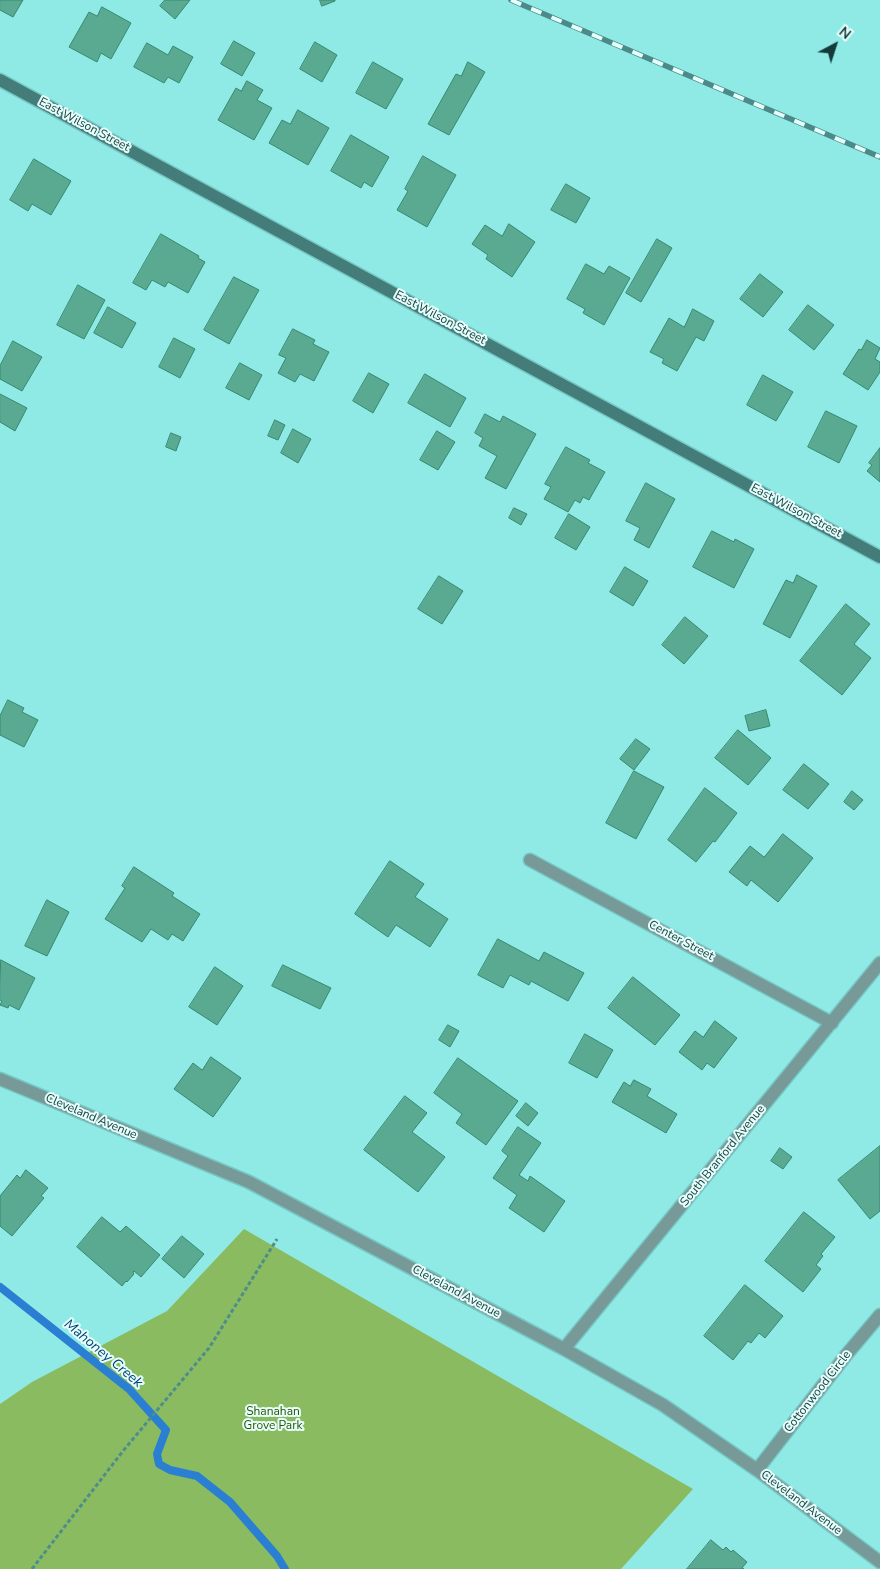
<!DOCTYPE html>
<html>
<head>
<meta charset="utf-8">
<style>
  body { margin:0 }
  #map { position:relative; width:880px; height:1569px; overflow:hidden; background:#8feae6; font-family:"Nunito Sans",sans-serif }
  canvas { display:block }
  .north { position:absolute; left:810px; top:20px; width:50px; height:50px; -webkit-text-stroke:4px #e5fefc; paint-order:stroke; rotate:40deg; font-size:14px; font-weight:700; line-height:20px; text-align:center; color:#143b3a }
  .north::after { content:''; display:block; margin:auto; width:18px; height:22px; background:#143b3a; clip-path:polygon(50% 0,100% 100%,50% 72%,0 100%) }
</style>
</head>
<body>
<div id="map">
<canvas width="880" height="1569"></canvas>
<div class="north">N</div>
</div>
<script>
const context = document.querySelector('canvas').getContext('2d');
context.lineJoin = 'round';
function paint(path, color) { context.fillStyle = color; context.fill(path, 'evenodd'); }
function trace(path, color, width, dash) { context.strokeStyle = color; context.lineWidth = width; context.lineCap = dash ? 'butt' : 'round'; context.setLineDash(dash || []); context.stroke(path); }
function write(font, color, halo, rows, align = 'center') {
  context.font = font + ' "Nunito Sans",sans-serif'; context.lineWidth = 4; context.setLineDash([]); context.textBaseline = 'middle'; context.strokeStyle = halo; context.fillStyle = color; for (const [text, x, y, turn = 0] of rows) {
    context.save(); context.translate(x, y); context.rotate((+turn || 0) * Math.PI / 180); context.textAlign = isNaN(turn) ? turn : align; if (halo) context.strokeText(text, 0, 0); context.fillText(text, 0, 0); context.restore();
  }
}
paint(new Path2D(`
  M244,1229L693,1489L621,1569H0V1404L32,1382L167,1311Z`), '#8abb60');
trace(new Path2D(`
  M0,1287L129,1389L166,1430L157,1454L159,1464L170,1470L197,1476L230,1502L277,1556L285,1569`), '#2b7fd3', 8);
const building = new Path2D(`
  M0,0H23L13,17L0,10Z
  M165,0H190L175,19L160,6Z
  M320,0H335V1L322,6Z
  M102,7L131,23L111,59L101,53L97,62L69,47L89,12L97,16Z
  M234,41L255,53L242,76L221,64Z
  M315,42L337,55L322,82L300,69Z
  M147,43L168,55L173,46L193,57L179,83L168,77L164,83L134,67Z
  M373,62L403,79L386,109L356,93Z
  M468,62L485,72L449,135L428,124L456,74L461,76Z
  M247,81L263,90L257,100L272,108L254,140L218,120L236,88L241,91Z
  M298,110L329,128L308,165L269,143L282,120L290,124Z
  M351,135L389,157L372,187L364,182L361,188L331,171Z
  M423,156L456,175L427,227L397,210L408,191L405,189Z
  M34,159L71,181L51,215L32,204L28,211L10,200Z
  M566,184L590,198L576,223L551,210Z
  M509,224L535,242L512,277L486,259L488,255L472,244L485,225L502,236Z
  M161,234L199,256L198,258L205,262L188,293L168,282L165,287L152,280L146,290L133,283Z
  M657,239L672,248L641,302L626,293Z
  M586,264L604,274L609,266L630,278L604,325L583,313L585,309L567,299Z
  M760,274L783,292L763,317L740,299Z
  M234,277L259,290L229,344L204,330Z
  M78,285L105,300L84,339L57,325Z
  M808,305L834,325L814,350L789,330Z
  M108,307L136,323L122,348L94,333Z
  M693,309L714,321L704,341L696,337L677,371L662,363L664,359L650,352L669,318L684,327Z
  M293,329L315,340L313,344L329,352L314,381L300,374L295,382L278,373L286,358L279,355Z
  M174,338L195,349L180,378L159,367Z
  M867,340L880,348L875,359L880,362V372L868,390L843,374L859,349L861,350Z
  M13,341L42,357L22,391L0,379V366Z
  M240,363L262,375L249,400L226,388Z
  M369,373L389,384L373,413L353,401Z
  M425,374L466,398L450,427L408,403Z
  M763,375L793,392L776,421L747,405Z
  M0,394L27,408L15,431L0,422Z
  M826,411L857,426L839,463L808,447Z
  M485,414L500,422L503,416L536,434L506,489L485,478L497,456L479,446L483,438L475,433Z
  M275,420L285,425L278,440L268,436Z
  M293,429L311,439L298,463L281,453Z
  M437,431L455,442L438,470L420,460Z
  M171,433L181,437L176,451L166,447Z
  M566,447L590,460L588,463L605,472L589,500L583,497L580,503L575,500L568,512L544,499L551,487L545,484Z
  M880,448V482L867,471L872,465L869,463Z
  M646,483L675,499L649,548L634,540L640,528L626,521Z
  M514,508L527,514L521,525L509,518Z
  M569,514L590,527L576,550L555,538Z
  M712,531L734,542L735,539L754,549L734,588L693,567Z
  M625,567L648,581L633,606L610,592Z
  M797,575L817,586L790,638L763,624L786,580L793,583Z
  M439,576L463,591L442,624L418,609Z
  M846,604L870,624L854,644L871,658L842,695L800,661Z
  M685,617L708,636L684,664L662,645Z
  M8,700L24,708L22,712L38,720L24,747L0,735V716Z
  M766,710L770,726L749,731L745,716Z
  M738,730L771,758L748,785L715,758Z
  M636,739L650,749L634,770L620,759Z
  M804,764L829,784L808,809L783,790Z
  M634,771L664,787L636,839L606,823Z
  M705,788L737,813L715,842L713,841L696,862L668,840Z
  M852,791L863,800L854,810L844,802Z
  M783,834L813,858L778,902L751,880L747,886L729,872L750,846L764,857Z
  M390,861L424,884L415,897L448,919L430,947L396,925L388,937L355,914Z
  M134,867L174,893L172,896L200,914L183,941L172,934L168,940L151,929L142,942L105,919L125,888L122,886Z
  M47,900L69,912L47,956L25,946Z
  M498,939L539,961L544,952L584,973L568,1001L531,981L529,985L510,975L503,988L478,975Z
  M1,960L35,978L19,1010L9,1005L8,1008L0,1005L2,1001L0,1000Z
  M283,965L331,988L320,1009L272,986Z
  M215,967L243,986L217,1025L189,1007Z
  M633,977L680,1015L655,1045L608,1008Z
  M715,1021L737,1038L714,1068L707,1063L702,1070L679,1052L695,1031L703,1037Z
  M448,1025L459,1031L450,1047L439,1040Z
  M585,1034L613,1050L597,1078L569,1063Z
  M211,1057L241,1078L213,1117L174,1089L193,1063L202,1070Z
  M458,1058L518,1101L486,1145L456,1123L462,1114L434,1093Z
  M634,1080L651,1089L647,1096L677,1114L666,1133L612,1102L624,1082L630,1086Z
  M405,1096L427,1113L412,1132L445,1157L418,1192L364,1150Z
  M526,1103L538,1113L528,1126L516,1116Z
  M518,1127L541,1143L519,1175L528,1181L530,1176L565,1201L544,1232L509,1208L517,1195L493,1178L508,1156L502,1151Z
  M880,1146V1211L870,1219L838,1180Z
  M780,1148L792,1157L783,1169L771,1161Z
  M26,1170L48,1188L41,1196L44,1198L12,1236L0,1226V1196L17,1175L20,1178Z
  M804,1212L835,1237L821,1254L823,1256L816,1265L821,1269L803,1292L765,1261Z
  M102,1217L120,1232L126,1226L160,1255L141,1277L134,1271L133,1272L134,1274L127,1282L126,1281L122,1286L77,1247Z
  M182,1236L204,1254L184,1278L162,1259Z
  M745,1285L783,1316L765,1338L759,1333L751,1343L748,1341L733,1360L704,1336Z
  M711,1540L723,1550L726,1547L731,1552L733,1550L747,1562L742,1568L744,1569H687Z`);
paint(building, '#5aaa92');
trace(building, '#368871', 1);
const street = new Path2D(`
  M530,860L832,1023
  M0,1079L249,1182L564,1349L663,1405L757,1470L880,1562
  M564,1349L880,963
  M757,1470L847,1354L880,1315`);
const secondary = new Path2D(`
  M0,80L880,557`);
trace(street, '#76c7c4', 15);
trace(secondary, '#76c7c4', 15);
trace(new Path2D(`
  M32,1569L123,1451L209,1348L277,1239`), '#4d8d8a', 3, [4, 2.5]);
trace(street, '#779a98', 12);
trace(secondary, '#447c7a', 12);
const rail = new Path2D(`
  M511,0L880,157`);
trace(rail, '#4b8a88', 5.5);
trace(rail, '#e5fefc', 4, [11]);
write('12px', '#143b3a', '#e5fefc', [
  ["East Wilson Street",84,125,28],
  ["East Wilson Street",440,318,28],
  ["East Wilson Street",796,511,28],
  ["Center Street",681,941,28],
  ["Cleveland Avenue",91,1117,23],
  ["South Branford Avenue",723,1156,-51],
  ["Cleveland Avenue",456,1292,28],
  ["Cottonwood Circle",818,1392,-52],
  ["Cleveland Avenue",801,1503,37]
]);
write('12px', '#2f5202', '#e5fefc', [
  ["Shanahan",273,1412],
  ["Grove Park",273,1426]
]);
write('italic 14px', '#034076', '#e5fefc', [
  ["Mahoney Creek",103,1354,40]
]);
</script>
</body>
</html>
